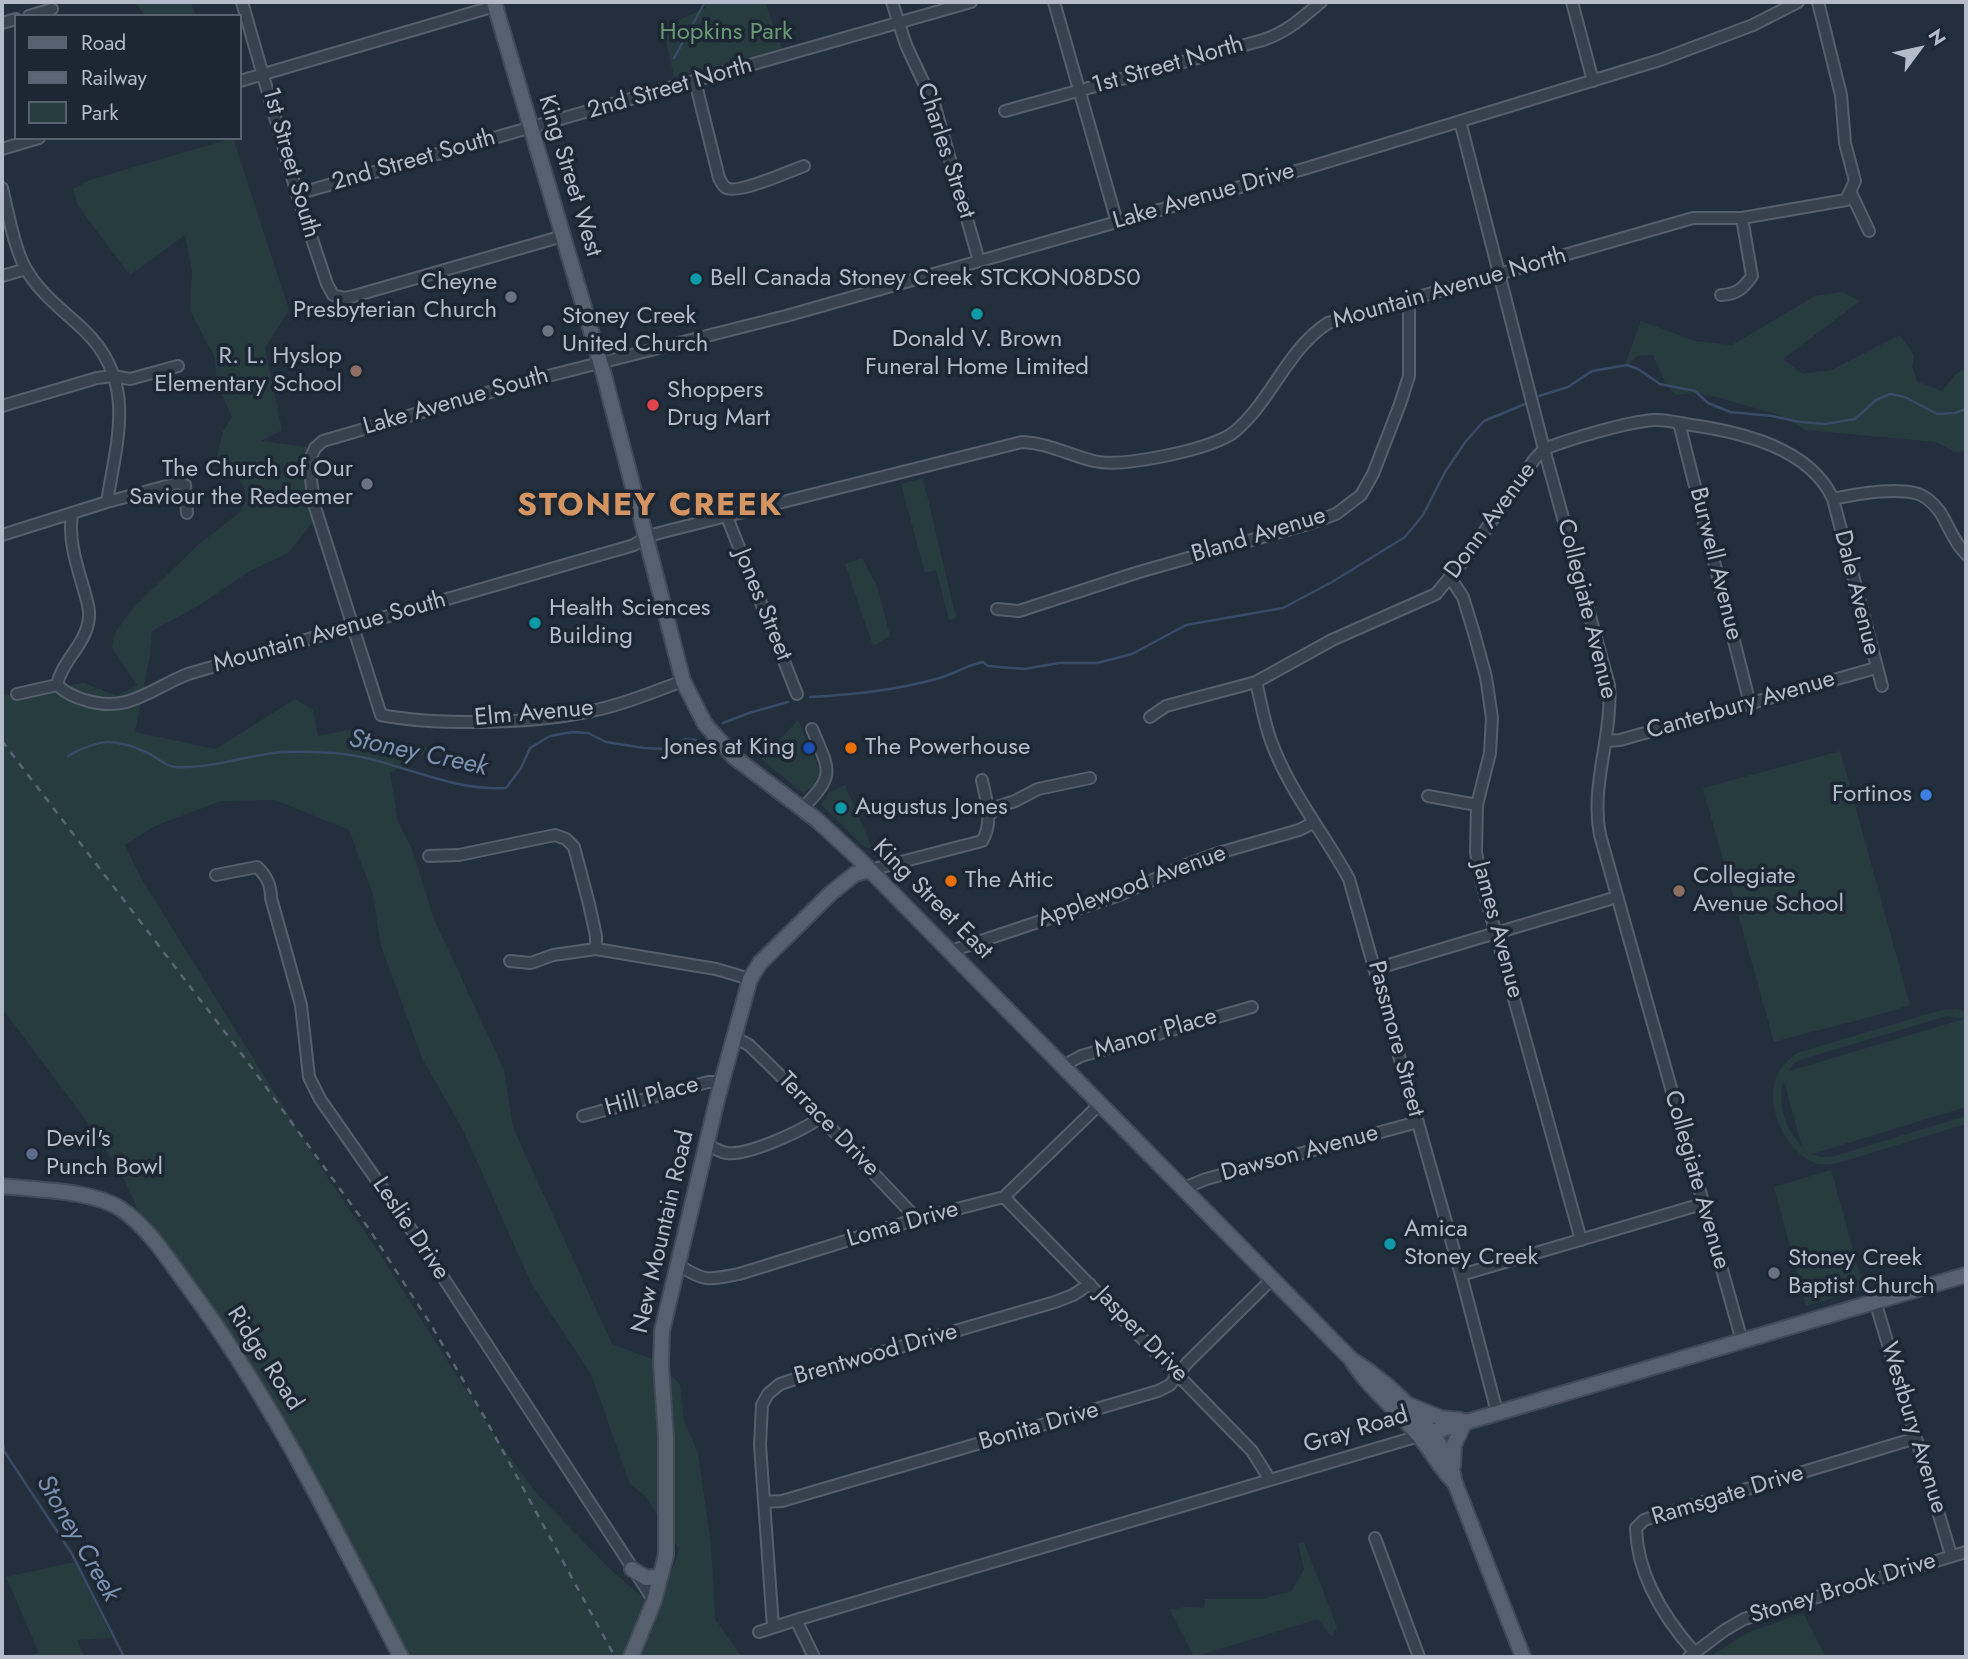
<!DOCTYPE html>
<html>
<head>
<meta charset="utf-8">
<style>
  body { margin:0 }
  #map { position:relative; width:1968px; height:1659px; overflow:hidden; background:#242f3e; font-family:Jost,sans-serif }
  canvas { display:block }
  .frame { position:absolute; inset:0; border:4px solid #b4bcc9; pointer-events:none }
  .legend { position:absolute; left:14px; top:14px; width:228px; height:126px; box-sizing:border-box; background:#1d2633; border:2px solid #59626f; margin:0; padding:9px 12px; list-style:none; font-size:21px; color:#b4bcc9 }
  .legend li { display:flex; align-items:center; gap:14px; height:35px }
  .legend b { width:35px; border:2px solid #59626f }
  .north { position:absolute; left:1884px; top:14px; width:70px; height:70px; -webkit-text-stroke:5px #1d2633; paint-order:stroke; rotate:57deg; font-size:19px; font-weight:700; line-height:28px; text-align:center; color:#b4bcc9 }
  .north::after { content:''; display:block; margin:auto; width:24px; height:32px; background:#b4bcc9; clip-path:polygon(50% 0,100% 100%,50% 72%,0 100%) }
</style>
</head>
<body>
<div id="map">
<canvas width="1968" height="1659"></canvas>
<div class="frame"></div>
<ul class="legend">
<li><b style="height:9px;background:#56606e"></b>Road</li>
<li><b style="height:9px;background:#5a6575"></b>Railway</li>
<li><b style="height:19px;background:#263c3f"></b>Park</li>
</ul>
<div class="north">N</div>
</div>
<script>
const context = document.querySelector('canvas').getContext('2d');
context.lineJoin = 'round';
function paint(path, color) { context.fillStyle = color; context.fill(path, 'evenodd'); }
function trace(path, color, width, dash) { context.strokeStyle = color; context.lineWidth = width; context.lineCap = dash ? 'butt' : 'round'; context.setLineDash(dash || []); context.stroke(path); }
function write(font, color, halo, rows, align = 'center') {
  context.font = font + ' Jost,sans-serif'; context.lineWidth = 7; context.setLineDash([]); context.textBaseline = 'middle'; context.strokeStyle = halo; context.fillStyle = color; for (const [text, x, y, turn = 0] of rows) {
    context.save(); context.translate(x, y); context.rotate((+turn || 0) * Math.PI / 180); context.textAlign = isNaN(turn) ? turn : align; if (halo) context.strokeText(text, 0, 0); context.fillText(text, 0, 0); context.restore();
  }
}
paint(new Path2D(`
  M135,2H191L195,16H145Z
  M705,2H765L783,51L674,77L663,27L706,8Z
  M233,138L289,310L265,348L282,430L261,441L307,447L323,509L288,553L250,571L198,606L152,631L150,655L135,732L216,749L295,699L313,710L318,736L364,727L394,747L434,748L390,773L398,822L411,847L434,919L504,1070L513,1128L612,1344L654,1360L680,1384L684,1421L698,1453L711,1544L715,1619L742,1657H404L272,1406L150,1237L121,1173L83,1116L2,1008V696L84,683L117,696L137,685L112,648L114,634L133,608L198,545L238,514L247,500C244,480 233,469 217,456L223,431L232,417L217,384L215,358L190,310L192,272L185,235L130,275L78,206L73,189L90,180ZM275,800L349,830L373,894L380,943L422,1058L464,1132L531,1283L591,1374L630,1484L646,1497L679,1549C675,1570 662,1590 640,1595L611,1570L537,1494L501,1445L383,1259L322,1169L141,878L125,845L155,826L221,801Z
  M1842,292L1860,301L1783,359L1803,374L1831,370L1900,335L1914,355L1912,367L1918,382L1942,391L1956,374L1966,368V449L1957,453L1936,442L1806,430L1779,415L1716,397L1697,393L1676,395L1666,385L1653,355L1637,356L1623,370L1641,321L1695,341L1732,345L1815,296Z
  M923,478L956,618L949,620L936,570L925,573L901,484Z
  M862,558L877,586L890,636L873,646L845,564Z
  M798,720L821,773L811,788L803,793L761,759Z
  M1840,751L1910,1005C1866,1020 1819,1029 1774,1042L1703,788Z
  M845,785L873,850L863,846L821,804L830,792Z
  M1957,1009L1966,1012V1107L1812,1154L1821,1157H1831L1966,1116V1124L1835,1164C1827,1164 1820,1166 1813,1162C1784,1149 1766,1107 1776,1078C1780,1067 1789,1059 1797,1053L1941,1010ZM1947,1016L1964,1019L1789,1071L1794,1063L1803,1059ZM1783,1081H1784L1802,1147C1785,1127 1778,1108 1783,1081Z
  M1831,1170L1864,1289L1806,1306L1774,1187Z
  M1304,1542L1337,1627L1332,1637L1318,1619L1194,1657L1170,1610L1185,1607L1204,1608L1205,1599H1262L1292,1591L1304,1569L1298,1543Z
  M75,1562L112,1638L77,1640L84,1657H21L39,1653L6,1577Z
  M1803,1613L1826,1657H1709L1747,1633Z`), '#263c3f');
trace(new Path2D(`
  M674,58L705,2
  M1539,396L1568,387L1592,371L1627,365L1638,369L1660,384L1695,391L1708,403L1730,412L1772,416L1800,422L1825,424L1855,419L1876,400L1890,394L1905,397L1937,414L1955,413L1966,409
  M810,697C852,695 896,690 936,679C953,675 966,665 983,662L988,666L1024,669L1059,663H1097L1132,654L1186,625L1283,608L1332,582L1405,537L1423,515L1445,472L1466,441L1484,421L1525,404
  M723,723L749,713L788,702
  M68,756C100,738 115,738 148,753C159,758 164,766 176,767C212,769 247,755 282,752C299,751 318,752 335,753C394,758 447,792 506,788L521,768L530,748L550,736L572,732L588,733L606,742L644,748L667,749L685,739L696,740
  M2,1438L4,1451L72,1554L124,1657`), '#394c67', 2.5);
const minor = new Path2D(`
  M242,2L297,194L327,284L333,295L344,298L354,296L563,236
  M892,2L906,45L935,107L979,261
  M1054,2L1117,222
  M1572,2L1593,81
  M29,16L52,9
  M2,23L16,19
  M240,81L495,6
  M695,81L719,178C721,181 722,185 725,187C735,196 790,171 804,166
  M1005,111L1263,40C1287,32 1302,18 1321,2
  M1460,121L1544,449L1609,685C1613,736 1590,785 1600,835L1742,1341
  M2,149L39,138
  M2,188C8,212 14,248 26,269C40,294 65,312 85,331C137,382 117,439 107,502
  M1851,193L1869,231
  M297,194L971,2
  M2,276L26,269
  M1721,295C1737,294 1743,289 1752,276L1742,218
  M2,406L97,378L113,376L130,379L178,366
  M1679,423L1750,704
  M1833,499L1882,686
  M727,517L797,694
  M2,535L107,502L178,483L185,485L187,513
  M1451,579L1463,597L1474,633L1486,677L1492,718L1490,753L1477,805L1476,852L1481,880L1581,1240
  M997,609L1019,611L1139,572L1308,524L1336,514L1361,495L1373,474L1400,404L1409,376V300
  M683,681C655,691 626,704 596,710C538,724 439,726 381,715L314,504L309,462L315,448L323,441L528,381L786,316L1307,168L1660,60L1753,25L1798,2
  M1256,682C1261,702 1264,722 1271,741C1289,791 1324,833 1349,879L1461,1275L1497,1412
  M57,685C62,660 87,644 89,617C90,608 86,598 84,590C77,566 68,540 72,515
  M17,694L57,685C66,693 73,697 85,700C128,714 150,689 188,674L634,545L646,537L659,533L1022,442C1048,443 1069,455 1094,461C1123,468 1204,450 1230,435C1238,430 1247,420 1253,413C1278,383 1294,345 1328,323L1693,218H1742L1846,200L1855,181L1845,143L1841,95L1818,2
  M1150,717L1166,706L1256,682L1332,640L1436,594L1468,555L1534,460L1544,449C1570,439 1626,422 1654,420C1665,419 1679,423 1691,425C1741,432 1810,448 1833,499C1856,494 1893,488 1915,493C1925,495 1934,504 1940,512C1949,526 1954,543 1966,554
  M1606,741L1620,740L1876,668
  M1428,796L1477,805
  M802,809C836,774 830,772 812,729
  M989,816L994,808L1015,801L1038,789L1090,778
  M429,856L459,855L555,835L566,839L574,847L589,904L596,936V949L716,969L750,979
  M870,870L982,841C994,822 986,800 982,780
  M216,875L257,867C267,876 271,885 271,898L301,1005L309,1077L320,1099L422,1245L654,1601
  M951,951L1122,894L1183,866L1215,854L1299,830L1313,823
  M510,961L531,963L553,955L596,949
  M1375,969L1617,897
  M734,1037L749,1045L787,1082L917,1219
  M1063,1066L1081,1056L1252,1007
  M583,1116L708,1082H722
  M707,1143C713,1148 719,1152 727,1153C748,1156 804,1130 821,1117
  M1184,1188L1206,1179L1418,1122
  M1004,1197L1252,1451L1270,1480
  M677,1264C704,1282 708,1280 739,1274L917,1219L1004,1197L1100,1104
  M1461,1275L1702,1204
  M1875,1301L1951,1555
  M764,1502L782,1501L1158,1391L1170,1385L1187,1363L1272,1279
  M1375,1538L1419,1657
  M796,1620L814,1657
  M773,1627L760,1445L762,1405L768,1394L780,1384L845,1363L1055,1302L1073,1295L1090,1284
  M759,1632L796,1620L1419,1436
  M1695,1653C1665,1619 1637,1575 1636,1528L1644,1520L1916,1438
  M1689,1657L1725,1630L1744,1619L1966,1552`);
const major = new Path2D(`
  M494,2L604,375L683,681L705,724L734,757L817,820L858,858L1351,1359C1369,1389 1397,1409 1419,1436C1432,1451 1440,1469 1455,1483
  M2,1186C36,1190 92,1190 121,1209C148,1227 168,1259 187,1285C273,1400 335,1530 401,1657
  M1355,1362C1392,1385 1448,1438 1455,1483L1523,1657
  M1409,1405L1441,1418L1460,1420
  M1419,1436L1966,1275
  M1453,1466L1454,1445L1465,1421
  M632,1569L646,1578L661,1576
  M631,1657L654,1601L666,1555V1438L661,1365L662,1331L718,1096L750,979L760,963L831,893L855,874L870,870`);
trace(minor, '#565f6c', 14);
trace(major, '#414a57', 18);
trace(minor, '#38414e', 10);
trace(major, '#56606e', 14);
trace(new Path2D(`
  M2,741L244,1057L367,1226L430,1323L485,1418L615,1657`), '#5a6575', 2.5, [7, 7]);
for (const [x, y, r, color] of [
  [696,279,7,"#0f9aa8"],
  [511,297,7,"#6b7280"],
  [977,314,7,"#0f9aa8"],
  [548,331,7,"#6b7280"],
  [356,371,7,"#8d6e63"],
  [653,405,7,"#e0444e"],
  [367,484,7,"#6b7280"],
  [535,623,7,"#0f9aa8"],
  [809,748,7,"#1a4fb4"],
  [851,748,7,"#e8710a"],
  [1926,795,7,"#3f7fe0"],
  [841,808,7,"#0f9aa8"],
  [951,881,7,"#e8710a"],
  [1679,891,7,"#8d6e63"],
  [32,1154,7,"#5c6f8a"],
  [1390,1244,7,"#0f9aa8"],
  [1774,1273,7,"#6b7280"]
]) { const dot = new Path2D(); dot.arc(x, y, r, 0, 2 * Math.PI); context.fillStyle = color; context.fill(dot); trace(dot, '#1d2633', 2.5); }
write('24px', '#6b9a76', '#1d2633', [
  ["Hopkins Park",726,33]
]);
write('24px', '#b4bcc9', '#1d2633', [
  ["1st Street North",1168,66,-16],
  ["2nd Street North",670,89,-16],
  ["Charles Street",945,151,72],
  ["2nd Street South",414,161,-16],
  ["1st Street South",290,163,74],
  ["King Street West",569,176,73],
  ["Lake Avenue Drive",1204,197,-16],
  ["Mountain Avenue North",1450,289,-16],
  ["Lake Avenue South",456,402,-16],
  ["Donn Avenue",1491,521,-54],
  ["Bland Avenue",1259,536,-17],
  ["Burwell Avenue",1715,564,76],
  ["Dale Avenue",1856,593,76],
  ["Jones Street",762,605,68],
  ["Collegiate Avenue",1586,609,76],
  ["Mountain Avenue South",330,633,-16],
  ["Canterbury Avenue",1741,706,-16],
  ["Elm Avenue",534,714,-5],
  ["Applewood Avenue",1132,887,-20],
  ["King Street East",932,900,45],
  ["James Avenue",1497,930,75],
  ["Manor Place",1156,1034,-16],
  ["Passmore Street",1395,1039,75],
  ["Hill Place",652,1097,-15],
  ["Terrace Drive",828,1125,46],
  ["Dawson Avenue",1300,1154,-15],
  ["Collegiate Avenue",1696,1180,74],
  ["Loma Drive",903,1225,-16],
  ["Leslie Drive",410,1229,56],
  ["New Mountain Road",664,1232,-77],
  ["Jasper Drive",1141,1335,46],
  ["Brentwood Drive",876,1355,-16],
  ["Ridge Road",264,1359,57],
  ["Bonita Drive",1039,1427,-16],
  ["Westbury Avenue",1913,1428,73],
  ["Gray Road",1356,1431,-17],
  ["Ramsgate Drive",1728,1496,-17],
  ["Stoney Brook Drive",1843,1589,-17]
]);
write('24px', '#b4bcc9', '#1d2633', [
  ["Bell Canada Stoney Creek STCKON08DS0",710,279],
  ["Cheyne",497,283,"right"],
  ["Presbyterian Church",497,311,"right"],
  ["Stoney Creek",562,317],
  ["United Church",562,345],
  ["Donald V. Brown",977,340,"center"],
  ["Funeral Home Limited",977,368,"center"],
  ["R. L. Hyslop",342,357,"right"],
  ["Elementary School",342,385,"right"],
  ["Shoppers",667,391],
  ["Drug Mart",667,419],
  ["The Church of Our",353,470,"right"],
  ["Saviour the Redeemer",353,498,"right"],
  ["Health Sciences",549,609],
  ["Building",549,637],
  ["Jones at King",795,748,"right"],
  ["The Powerhouse",865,748],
  ["Fortinos",1912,795,"right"],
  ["Augustus Jones",855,808],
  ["Collegiate",1693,877],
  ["Avenue School",1693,905],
  ["The Attic",965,881],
  ["Devil's",46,1140],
  ["Punch Bowl",46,1168],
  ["Amica",1404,1230],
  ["Stoney Creek",1404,1258],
  ["Stoney Creek",1788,1259],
  ["Baptist Church",1788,1287]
], 'left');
write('italic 26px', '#7c92b1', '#1d2633', [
  ["Stoney Creek",418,754,12],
  ["Stoney Creek",77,1539,60]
]);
context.letterSpacing = '2px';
write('bold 32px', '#d59563', '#1d2633', [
  ["STONEY CREEK",650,507]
]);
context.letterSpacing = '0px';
</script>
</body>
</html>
